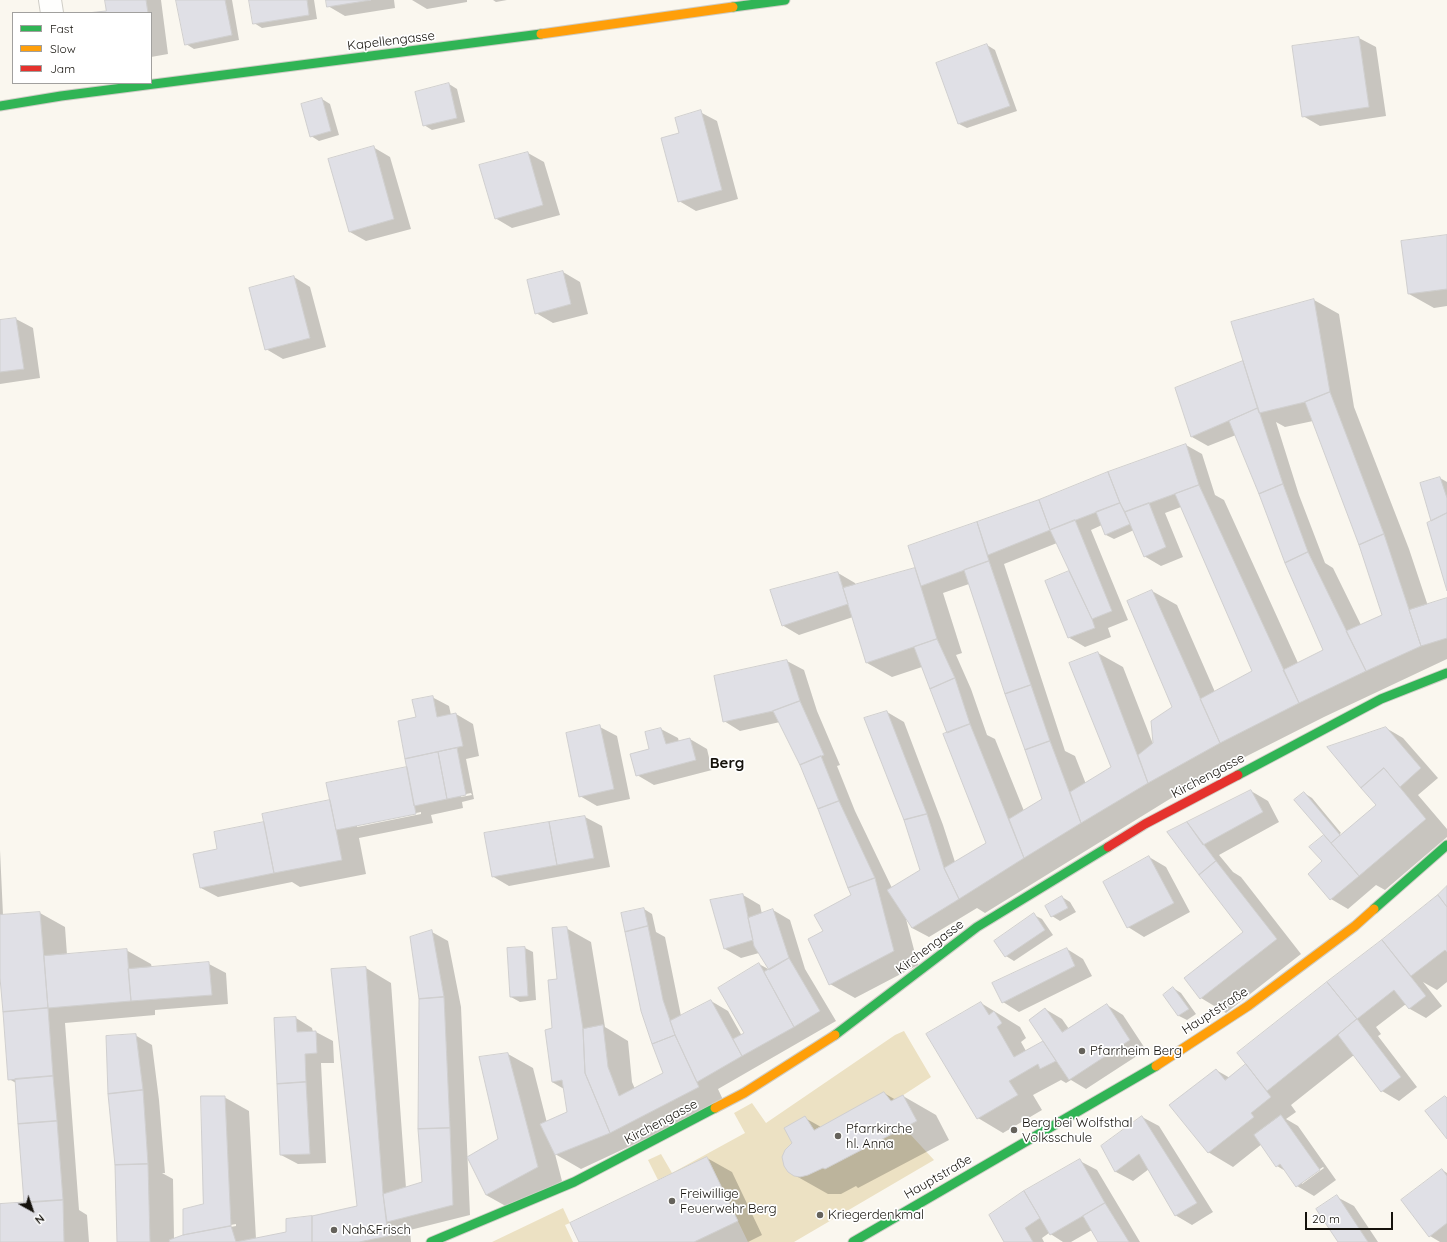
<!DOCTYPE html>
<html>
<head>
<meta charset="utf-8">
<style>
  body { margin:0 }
  #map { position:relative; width:1447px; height:1242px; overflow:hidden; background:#faf7ef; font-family:Quicksand,sans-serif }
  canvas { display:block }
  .legend { position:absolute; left:12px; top:12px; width:140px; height:72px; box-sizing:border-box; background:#fff; border:1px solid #a1a09e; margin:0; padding:5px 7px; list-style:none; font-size:12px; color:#15120c }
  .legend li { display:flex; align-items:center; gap:8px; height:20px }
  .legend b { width:20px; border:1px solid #a1a09e }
  .north { position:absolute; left:12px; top:1190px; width:40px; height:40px; -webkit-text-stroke:3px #fff; paint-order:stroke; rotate:140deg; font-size:11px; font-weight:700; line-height:16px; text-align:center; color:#15120c }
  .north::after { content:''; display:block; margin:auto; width:14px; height:18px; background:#15120c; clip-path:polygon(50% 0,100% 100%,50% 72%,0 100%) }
  .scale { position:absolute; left:1305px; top:1212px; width:88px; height:18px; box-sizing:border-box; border:2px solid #15120c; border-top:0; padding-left:5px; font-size:12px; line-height:14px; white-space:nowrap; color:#15120c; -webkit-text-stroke:3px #fff; paint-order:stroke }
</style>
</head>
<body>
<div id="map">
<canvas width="1447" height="1242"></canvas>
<ul class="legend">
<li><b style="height:5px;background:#30b455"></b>Fast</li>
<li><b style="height:5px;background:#ff9f0a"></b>Slow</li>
<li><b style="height:5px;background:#e5322d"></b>Jam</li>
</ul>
<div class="north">N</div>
<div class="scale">20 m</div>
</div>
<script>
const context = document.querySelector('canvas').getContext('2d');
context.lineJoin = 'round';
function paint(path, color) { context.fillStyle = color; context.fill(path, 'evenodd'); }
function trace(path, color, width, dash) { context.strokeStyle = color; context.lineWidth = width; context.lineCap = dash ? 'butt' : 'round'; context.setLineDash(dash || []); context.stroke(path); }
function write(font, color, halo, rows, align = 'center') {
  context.font = font + ' Quicksand,sans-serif'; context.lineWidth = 3.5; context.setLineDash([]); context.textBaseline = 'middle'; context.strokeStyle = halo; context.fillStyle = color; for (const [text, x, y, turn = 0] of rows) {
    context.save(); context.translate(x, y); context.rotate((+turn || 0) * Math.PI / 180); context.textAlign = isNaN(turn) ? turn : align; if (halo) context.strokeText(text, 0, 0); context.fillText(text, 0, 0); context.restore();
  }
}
paint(new Path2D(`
  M904,1031L931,1077L885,1107L934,1160L794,1242H748L707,1157L658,1180L648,1160L661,1154L672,1173L745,1133L734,1113L752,1103L766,1123L895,1035Z
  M563,1208L570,1223L565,1225L573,1242H492Z`), '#ece1c3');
paint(new Path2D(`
  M106,0H161L168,54L151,57V13H95L107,11Z
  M177,0H232L239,40L194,49L186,44Z
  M250,0H314L317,19L262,28L254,23Z
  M327,0H394L395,8L345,16L328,6Z
  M412,0H467V2L427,9Z
  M493,0H507L496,2Z
  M1359,38L1376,47L1386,116L1320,126L1303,116L1293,47Z
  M987,45L995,50L1017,111L967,128L959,124Z
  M449,84L457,89L465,122L432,130L424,125Z
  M322,99L330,104L339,135L319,141L311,136Z
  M700,112L717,121L738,199L696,211L679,201L680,133Z
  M373,147L390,157L411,229L366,241L350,232Z
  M528,153L544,162L560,215L512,228L495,218Z
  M1447,235V306L1434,308L1409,294Z
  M563,272L580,282L588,314L553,323L536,313Z
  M294,277L310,287L326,347L283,359L266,349Z
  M1314,300L1339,314L1354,407L1409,549L1428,606L1447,599V659L1324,717L1245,757L1173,797L985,913L977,908L929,937L912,928L906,919L918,965L855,998L830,984L824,932L853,895L801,765L780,722L740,731L724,721L787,661L804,670L817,711L840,765L837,766L855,811L892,888L921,870L887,712L904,722L943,825L955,862L987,843L948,733L922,667L892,677L867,663L853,617L799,635L782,625L838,573L855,583L856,586L916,568L909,547L978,523L1186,445L1202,454L1215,495L1224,500L1298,663L1324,650L1236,435L1208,446L1192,437L1176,389L1243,363ZM1313,421L1360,544L1383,616L1361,625L1333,568L1325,563L1299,495L1276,422L1285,427ZM1181,507L1253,671L1215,692L1177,605L1152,591L1174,707L1153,744L1123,667L1098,653L1112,767L1086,784L1075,756L1065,751L1004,564L1057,543L1070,572L1046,582L1068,637L1085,647L1111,637L1108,628L1128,620L1091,530L1102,525L1106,535L1114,539L1134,530L1144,556L1161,566L1183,557L1165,513ZM969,584L1043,800L1024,811L995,739L987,735L971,689L956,655L962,653L943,593Z
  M16,319L33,328L40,378L0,384V321Z
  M1440,478L1447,482V587L1433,521Z
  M432,697L449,706L451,715L456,714L473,724L479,756L466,759L474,799L462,802L463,808L431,815L433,823L359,838L366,874L300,887L292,882L218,897L201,888L218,850L265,823L331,801L408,768L399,722L417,718ZM471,793L472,795L461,797V795ZM421,812V814L357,827V825Z
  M600,727L617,736L630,799L597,806L580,796Z
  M1386,728L1403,738L1438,778L1418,795L1447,829V837L1385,890L1376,885L1348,909L1331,899L1309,874L1323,862L1311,847L1326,835L1304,793L1312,798L1341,833L1331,841H1334L1377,805Z
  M661,729L678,738L679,742L690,739L707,749L712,770L654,785L637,775L650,749L646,733Z
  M1251,791L1268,801L1279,822L1219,855L1233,872L1241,877L1301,954L1226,1013L1201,998L1244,932L1169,832Z
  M585,817L602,826L610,867L509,886L492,876L485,834Z
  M0,850L3,915L40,913L65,927L67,955L126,950L151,964L152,968L209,964L226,973L228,1004L155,1010V1015L65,1023L79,1210L87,1215L89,1242H0V1205L26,1204L16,1083L9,1079L0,966Z
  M1149,857L1166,867L1190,912L1144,937L1128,927Z
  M1447,887V982L1437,990L1423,982L1442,1006L1426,1018L1410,1009L1406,1004L1376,1027L1381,1034L1378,1036L1417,1087L1399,1101L1382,1091L1354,1055L1291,1105L1296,1112L1286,1119L1298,1126L1336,1180L1314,1196L1297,1186L1287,1172L1277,1166L1262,1144L1233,1167L1208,1152L1216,1070L1230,1078L1247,1064L1328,982L1384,940L1438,895ZM1342,1002H1345L1360,1023L1359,1024ZM1323,1167L1324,1168L1302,1184V1181Z
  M743,895L760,905L762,914L773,910L790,920L805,969L836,1021L718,1089L724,1102L581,1169L555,1154L562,1181L511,1209L486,1195L499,1140L508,1054L533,1068L547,1123L569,1113L564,1089L552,1082L553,1029L558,979L566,928L591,942L605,1027L628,1041L632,1082L635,1089L665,1074L644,909L652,914L656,932L665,937L681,1016L711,1001L728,1011L742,1036L745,1034L759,964L770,970L759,953L741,958L725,949Z
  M1062,897L1070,902L1076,912L1060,921L1052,916Z
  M1034,915L1042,919L1053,935L1014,961L1006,956Z
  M432,932L448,941L461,1007L470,1215L410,1230L411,1242H118L135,1035L152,1045L159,1100L165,1173H162L173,1179L174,1239L184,1235L204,1204L224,1097L249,1111L256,1239L287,1233L313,1217L358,1207L366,968L391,983L406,1188L423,1183ZM236,1224V1226L208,1231V1229Z
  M525,948L533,952L536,1000L520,1002L511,997Z
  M1067,949L1083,959L1092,976L1019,1012L1003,1002Z
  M1173,988L1181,993L1196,1014L1187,1020L1179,1016Z
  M981,1003L1020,1027L1026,1038L1021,1042L1026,1051L1045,1041V1009L1062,1019L1069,1029L1107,1005L1123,1015L1146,1050L1086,1089L1071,1080L1066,1083L1061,1080L1033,1095L1042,1110L1003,1133L978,1118Z
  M296,1018L312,1028L313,1032H316L333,1041L334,1063H321L326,1163L298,1164L281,1155Z
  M884,1093L896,1100L903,1096L936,1115L949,1140L858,1188L856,1186L841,1194H828L789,1172L794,1143L805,1118L821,1127Z
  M1142,1117L1159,1126L1213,1212L1192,1225L1175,1215L1149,1169L1133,1181L1116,1172L1103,1146Z
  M707,1158L732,1172L762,1235L748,1242H580Z
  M1080,1161L1097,1170L1140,1242H1099L1092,1230L1071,1242H1063L1049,1233L1042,1238L1044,1242H1005Z
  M1442,1170L1447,1173V1242H1440L1430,1236Z
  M1337,1197L1354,1206L1378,1242H1339Z`), '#0003');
const building = new Path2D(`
  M105,0H146L148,13H87L106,11Z
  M176,0H225L232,35L185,45Z
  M249,0H307L309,15L253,24Z
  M326,0H371L327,7Z
  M1359,37L1369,107L1302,117L1292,46Z
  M987,44L1010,106L958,124L936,63Z
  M449,83L457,118L423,126L415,92Z
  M322,98L331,131L310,137L301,104Z
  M701,110L722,190L678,202L661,138L679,133L675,118Z
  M374,146L394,219L349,232L328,159Z
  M528,152L543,205L495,219L479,165Z
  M1447,235V289L1408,294L1401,241Z
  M563,271L571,304L535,314L527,280Z
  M294,276L310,338L265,350L249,288Z
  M1314,299L1330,392L1305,402L1259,413L1231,322Z
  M16,318L24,369L0,372V320Z
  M1243,361L1258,408L1191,437L1175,388Z
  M1330,392L1384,534L1359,545L1305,402Z
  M1258,408L1283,484L1259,494L1229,421Z
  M1186,444L1199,485L1125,512L1120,503L1108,472Z
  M1108,472L1120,503L1050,530L1039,500Z
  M1440,477L1447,498V513L1431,521L1420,483Z
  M1283,484L1308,552L1285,563L1259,494Z
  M1199,485L1299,703L1220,743L1200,699L1252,671L1175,494Z
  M1039,500L1050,530L988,555L977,522Z
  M1120,503L1130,524L1105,535L1096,512Z
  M1149,503L1166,547L1144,557L1125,512Z
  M1447,513V591L1427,523Z
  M1075,520L1112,611L1092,619L1050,530Z
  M977,522L989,561L921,586L908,546Z
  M1384,534L1421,646L1366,671L1346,631L1382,615L1359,545Z
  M1308,552L1366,671L1299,703L1283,670L1323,650L1285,563Z
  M989,561L1031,685L1005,694L964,570Z
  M915,568L937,639L866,663L843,588Z
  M1069,571L1092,619L1095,628L1068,638L1045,581Z
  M838,572L848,604L782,626L770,590Z
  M1152,590L1220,743L1148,783L1138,755L1153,743L1151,721L1172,707L1127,601Z
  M1447,598V638L1421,646L1409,610Z
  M937,639L955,678L930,689L914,647Z
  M1098,652L1148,783L1081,823L1070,792L1111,767L1069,663Z
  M787,660L800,701L773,711L723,722L714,676Z
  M955,678L970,724L947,733L930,689Z
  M1031,685L1050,741L1025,750L1005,694Z
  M433,696L437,717L456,713L463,746L405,759L398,721L416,717L412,700Z
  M800,701L824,755L800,765L773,711Z
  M887,711L927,814L904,820L864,718Z
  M970,724L1024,858L959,899L944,868L986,843L943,734Z
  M600,725L614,789L579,797L566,733Z
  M1386,727L1421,768L1400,787L1384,768L1361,788L1327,747Z
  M661,728L666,744L690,738L696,760L636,776L630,754L649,749L645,732Z
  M1050,741L1081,823L1024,858L1009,819L1042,799L1025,750Z
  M457,748L466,795L447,799L438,752Z
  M438,752L447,799L414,806L405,759Z
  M821,756L839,801L818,809L800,765Z
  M407,767L416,814L336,830L326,783Z
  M1384,768L1426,819L1359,876L1331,843L1376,805L1361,788Z
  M1251,790L1263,812L1203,845L1187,822Z
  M1304,792L1340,835L1331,843L1294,800Z
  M330,800L342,860L274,873L262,814Z
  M839,801L875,878L848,888L818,809Z
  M927,814L944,868L959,899L912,928L887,890L920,870L904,820Z
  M585,816L594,858L557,865L549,822Z
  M264,822L274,873L200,888L193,854L217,849L214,832Z
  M549,822L557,865L492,877L484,833Z
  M1187,822L1216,861L1199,875L1167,832Z
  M1324,835L1359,876L1330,900L1308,874L1322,861L1309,847Z
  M1149,856L1174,903L1127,928L1103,882Z
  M1216,861L1277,939L1200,999L1184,978L1243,932L1199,875Z
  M875,878L894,951L829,985L808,939L823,931L814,915L851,895L848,888Z
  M1447,886V907L1438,895Z
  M743,894L753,940L724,949L710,900Z
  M1438,895L1447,907V952L1445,950L1411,976L1382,940Z
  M1062,896L1068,908L1051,917L1045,906Z
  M644,908L648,926L625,932L621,913Z
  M773,909L789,958L769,970L754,946L748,918Z
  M40,912L48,1008L3,1012L0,978V915Z
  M1034,913L1045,930L1005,957L994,941Z
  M648,926L663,1000L675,1035L652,1044L641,1011L625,932Z
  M567,927L583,1029L585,1073L610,1133L555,1155L540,1124L567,1112L562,1080L552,1082L545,1030L552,1028L548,980L557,979L552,928Z
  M432,930L444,997L419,999L410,937Z
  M1382,940L1426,996L1409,1009L1394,990L1357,1019L1327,982Z
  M525,947L528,996L510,997L507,948Z
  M1067,948L1075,966L1002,1003L992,983Z
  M127,949L131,1001L48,1008L44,956Z
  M789,958L820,1011L794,1027L764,972Z
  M209,962L212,995L131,1001L128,969Z
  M759,963L794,1027L742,1056L733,1039L744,1033L718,988Z
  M366,967L383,1194L388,1236L359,1242H312V1216L357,1206L331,969Z
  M1327,982L1357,1019L1267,1091L1237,1053Z
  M1173,987L1189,1009L1178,1016L1163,995Z
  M444,997L450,1128L418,1129L419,999Z
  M711,1000L742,1056L697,1082L675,1035L670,1021Z
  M981,1002L989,1015L994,1011L1002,1023L997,1027L1014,1057L1043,1041L1056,1061L1040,1069L1038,1064L1009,1081L1018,1095L977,1119L926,1034Z
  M1107,1004L1130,1040L1069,1080L1029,1020L1045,1008L1062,1032Z
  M48,1008L53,1076L8,1080L3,1012Z
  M296,1017L297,1032L316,1031L317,1053L305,1054L306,1082L277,1084L274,1018Z
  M1357,1019L1401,1077L1381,1092L1338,1035Z
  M603,1025L608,1067L619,1096L663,1073L652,1044L675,1035L699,1087L610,1133L585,1073L583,1029Z
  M136,1034L143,1090L108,1094L106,1036Z
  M508,1053L538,1167L486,1195L467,1157L498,1139L479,1057Z
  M1246,1064L1271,1097L1251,1113L1254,1117L1208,1153L1169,1105L1216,1069L1225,1080Z
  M53,1076L57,1121L18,1124L15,1079Z
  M306,1082L310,1154L280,1155L277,1084Z
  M143,1090L148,1164L115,1165L108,1094Z
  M884,1092L891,1101L903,1095L917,1121L825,1169L823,1168L808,1175L800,1177L794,1176L788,1172L784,1166L782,1157L785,1150L792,1143L784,1128L805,1116L814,1130Z
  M201,1096H225L231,1226L183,1235V1209L203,1204Z
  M1445,1096L1447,1098V1139L1425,1111Z
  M1281,1115L1320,1170L1296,1187L1280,1164L1276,1167L1254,1135Z
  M1142,1116L1197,1203L1175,1216L1139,1154L1115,1172L1101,1146Z
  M57,1121L63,1200L24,1203L18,1124Z
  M450,1128L453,1205L387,1222L383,1194L422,1182L418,1129Z
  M707,1157L738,1221L694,1242H579L570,1223Z
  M1080,1159L1105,1203L1050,1235L1024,1191Z
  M148,1164L150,1242H117L115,1165Z
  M1442,1169L1447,1176V1223L1429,1237L1401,1200Z
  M1024,1191L1040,1218L1025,1228L1033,1242H1004L989,1215Z
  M1337,1195L1368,1242H1338L1316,1209Z
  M63,1200L64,1242H0V1204Z
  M1105,1203L1126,1237L1129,1242H1098L1083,1216Z
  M312,1216V1242H236L286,1232V1219Z
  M231,1226L236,1242H170L169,1240L183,1235Z`);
paint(building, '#e0e0e6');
trace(building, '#d0cfcf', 1);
const street = new Path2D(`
  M50,0L52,13`);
const fast = new Path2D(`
  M733,7L785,0
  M0,106L61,96L541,34
  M1238,775L1381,699L1447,673
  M1374,909L1447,845
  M835,1035L977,927L1108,847
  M431,1242L574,1182L715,1108
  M853,1242L1156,1066`);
const slow = new Path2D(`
  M541,34L733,7
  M1156,1066L1248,1006L1355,926L1374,909
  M715,1108L744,1093L835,1035`);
const jam = new Path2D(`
  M1108,847L1145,824L1238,775`);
trace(street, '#cfcdc6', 24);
trace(fast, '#cfcdc6', 11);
trace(slow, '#cfcdc6', 11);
trace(jam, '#cfcdc6', 11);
trace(street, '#fefefd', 22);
trace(fast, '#30b455', 9);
trace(slow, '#ff9f0a', 9);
trace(jam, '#e5322d', 9);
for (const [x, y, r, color] of [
  [1082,1051,4,"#65625b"],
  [1014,1130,4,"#65625b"],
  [838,1136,4,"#65625b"],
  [672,1201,4,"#65625b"],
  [820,1215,4,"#65625b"],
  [334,1230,4,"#65625b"]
]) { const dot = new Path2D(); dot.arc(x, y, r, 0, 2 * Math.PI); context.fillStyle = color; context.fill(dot); trace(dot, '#fff', 1.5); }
write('13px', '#15120c', '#fff', [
  ["Kapellengasse",391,41,-7],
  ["Kirchengasse",1208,776,-28],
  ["Kirchengasse",930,947,-37],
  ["Hauptstraße",1215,1011,-33],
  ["Kirchengasse",661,1122,-28],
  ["Hauptstraße",938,1177,-30]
]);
write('13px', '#15120c', '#fff', [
  ["Pfarrheim Berg",1090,1051],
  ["Berg bei Wolfsthal",1022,1123],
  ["Volksschule",1022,1138],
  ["Pfarrkirche",846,1129],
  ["hl. Anna",846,1144],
  ["Freiwillige",680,1194],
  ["Feuerwehr Berg",680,1209],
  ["Kriegerdenkmal",828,1215],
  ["Nah&Frisch",342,1230]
], 'left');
write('bold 15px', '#15120c', '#fff', [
  ["Berg",727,763]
]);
</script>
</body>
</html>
